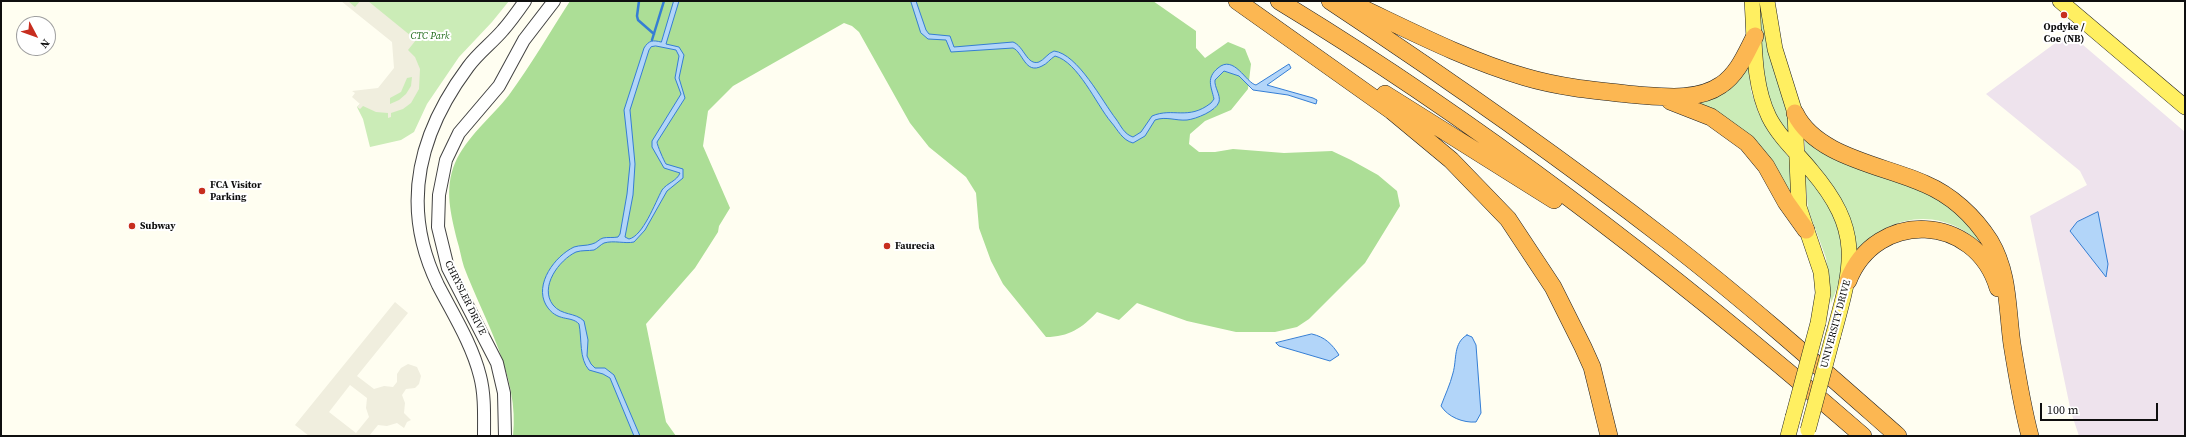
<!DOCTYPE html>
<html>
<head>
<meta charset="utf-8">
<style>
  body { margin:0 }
  #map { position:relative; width:2186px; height:437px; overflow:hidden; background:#fffef1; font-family:"Source Serif 4",serif }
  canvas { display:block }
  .frame { position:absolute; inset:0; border:2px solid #0f0f0f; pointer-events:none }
  .north { position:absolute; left:16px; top:16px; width:40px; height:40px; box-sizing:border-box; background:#fff; border:1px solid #9f9f9f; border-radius:50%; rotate:131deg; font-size:11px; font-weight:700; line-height:16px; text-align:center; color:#0f0f0f }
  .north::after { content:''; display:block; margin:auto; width:14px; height:18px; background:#c72e1f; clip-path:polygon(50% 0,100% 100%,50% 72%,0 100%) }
  .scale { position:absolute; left:2040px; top:403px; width:118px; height:18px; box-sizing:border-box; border:2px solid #0f0f0f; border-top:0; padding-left:5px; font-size:12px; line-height:14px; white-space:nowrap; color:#0f0f0f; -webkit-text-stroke:3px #fff; paint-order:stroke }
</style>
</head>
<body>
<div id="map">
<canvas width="2186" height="437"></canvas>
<div class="frame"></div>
<div class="north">N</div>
<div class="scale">100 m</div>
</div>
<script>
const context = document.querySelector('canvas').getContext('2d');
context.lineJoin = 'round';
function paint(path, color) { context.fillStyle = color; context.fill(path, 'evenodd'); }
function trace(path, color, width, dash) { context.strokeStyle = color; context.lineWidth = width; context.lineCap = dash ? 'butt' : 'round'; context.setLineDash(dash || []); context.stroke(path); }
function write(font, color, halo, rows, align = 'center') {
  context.font = font + ' "Source Serif 4",serif'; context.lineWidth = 4; context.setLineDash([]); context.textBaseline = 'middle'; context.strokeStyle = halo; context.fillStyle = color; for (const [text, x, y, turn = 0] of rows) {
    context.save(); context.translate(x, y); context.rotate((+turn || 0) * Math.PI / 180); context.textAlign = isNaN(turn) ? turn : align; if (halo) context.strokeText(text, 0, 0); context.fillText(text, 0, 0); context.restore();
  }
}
paint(new Path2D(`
  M2069,33L2185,132V436H2079L2071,412L2030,216L2087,185L2080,171L1986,94Z`), '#eee3ed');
paint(new Path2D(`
  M344,1H509L492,22L459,57L427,104L414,132L401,140L370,147L363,119L357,107L362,102L354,96L379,91L397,68L394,41Z
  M1758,1H1761L1788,110L1791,136C1758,100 1761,47 1758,1Z
  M1748,62L1751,91L1758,112L1768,131L1790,159L1791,197L1695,103Z
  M1805,137L1929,190L1959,211L1985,245C1976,240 1968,232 1959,228C1922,209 1885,222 1857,249C1850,203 1834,186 1805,152Z
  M1805,175C1810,179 1814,186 1819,192C1844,225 1849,265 1831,303L1826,258L1808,209Z`), '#cbecb7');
paint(new Path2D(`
  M570,1H1153L1196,31V48L1205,58L1228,42L1245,49L1251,64L1248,89L1231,110L1205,121L1190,134L1189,144L1199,152H1215L1233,149L1284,153L1332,151L1351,160L1378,175L1397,191L1400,206L1365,263L1309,319L1297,327L1275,332H1236L1187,321L1137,303L1119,320L1097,312C1082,328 1069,337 1046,337L1003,284L991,261L979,228L976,193L966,177L929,147L910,123L859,32L852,26L844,23L733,86L708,111L703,146L730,208L719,226L718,232L695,268L646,324L666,422L676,436H513C520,377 484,320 464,267C461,258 460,249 457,240C451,215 444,189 455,163C467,136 491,118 509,95C531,65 550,32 570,1Z`), '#acde96');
paint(new Path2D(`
  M341,1H348L355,7L360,1H368L416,40L408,50L415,57L420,69L419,89L411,103L403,109L391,113V117L388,118V113L376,112L363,106L360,109L357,107L360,104L352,97L355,93L352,91L378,88L394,68L392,42ZM412,77L411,86L406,94L399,100L390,104V98L401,92L407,78Z
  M395,302L408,313L357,376L374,389L384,386L393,387L397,382V374L401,368L408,364L417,367L421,376L419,384L415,388L406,389L402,395L405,403L404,413L411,420L407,422L404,428L397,423L387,426L378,425L369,436H309L295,425ZM350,385L367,398L366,408L369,417L356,433L329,412Z`), '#f0eede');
const water = new Path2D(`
  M674,1H679L666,44L679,47L684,55L679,78L685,98L657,142C657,145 664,161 666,164L683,169V178L667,191L645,230L634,242C625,244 614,240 604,243C600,245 598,248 594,250C588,251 582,250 576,252C559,260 539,287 553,305C562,316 575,312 584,321L588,340L587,356L591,364L595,368H605L614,375L640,436H634L610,378L603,374L589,370C579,359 582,339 579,324C571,315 557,323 546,305C534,284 555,256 574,247C580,245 586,246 592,244C597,243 599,239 603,238C607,237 613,238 618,237L620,234L627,194L630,164L624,110L644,48C649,40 653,40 661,42ZM656,46L676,50L679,56L675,78L681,94L652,141V147L664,168L680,173C677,181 667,183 662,190C655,203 643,236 629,239L625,237L633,195L635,164L630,110L649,50L651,47Z
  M911,1H916L926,30L929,34L950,36L954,47L1013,42C1024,46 1027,66 1039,62C1044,60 1048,53 1054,51C1078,54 1102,101 1116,119C1121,126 1124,134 1133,137L1141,132L1152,116C1173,107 1188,121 1211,103L1214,99C1211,86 1206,78 1218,68C1234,54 1246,83 1256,85L1289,64L1291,68L1267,85L1313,98L1317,100L1316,104L1288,95L1253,90L1239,76L1224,71L1215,80C1214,87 1221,95 1219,102C1216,111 1196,119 1187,120C1176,121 1166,116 1155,120L1145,136L1133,143C1122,140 1118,130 1111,122C1096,104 1078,62 1055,56C1050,59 1047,64 1042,66C1025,75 1023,52 1013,48L951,52L946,40L928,39L921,33Z
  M2098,212L2108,264L2106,277L2070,231L2077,222Z
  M1312,334C1325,337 1332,344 1339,355L1330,361L1279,346L1276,343Z
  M1467,335L1472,337L1476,345L1481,413L1476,422C1463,423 1448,417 1441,406C1445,395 1450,385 1453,373C1457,359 1453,343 1467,335Z`);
paint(water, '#b2d5f9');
trace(water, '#357ed4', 1);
trace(new Path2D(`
  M639,1L637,16L638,20L654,34
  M652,40L664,1`), '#357ed4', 2.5);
const minor = new Path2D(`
  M484,436C484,416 485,395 480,376C472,344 453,314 438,285C400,207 418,134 468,67C478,53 492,43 503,30C511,21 518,11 525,1
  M505,436L504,393L497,363L448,268L438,227L439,195L446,160L459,133L499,86L524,40L554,1`);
const major = new Path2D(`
  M1752,1C1755,39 1752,82 1769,117C1779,137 1797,153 1811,170C1863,231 1853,264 1833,336
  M1767,1L1775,49L1795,113L1799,207L1821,272L1823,293L1818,323
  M2060,1L2185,107
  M1788,436L1793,417`);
const highway = new Path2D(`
  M1237,1L1392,111L1451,160L1508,219L1553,287L1583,347L1592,367L1609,436
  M1279,1C1487,127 1680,277 1863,436
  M1330,1C1445,77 1558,156 1668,241C1747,302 1823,370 1898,436
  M1347,1C1405,28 1463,59 1525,77C1562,88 1600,91 1638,95C1665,97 1698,101 1721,85C1738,74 1746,53 1755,36
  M1385,94L1554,200
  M1670,101L1711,117L1747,143L1766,166L1786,202L1806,230
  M1795,113C1816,157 1883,165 1925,184C1951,195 1974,216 1990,241C2009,273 2007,308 2012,344C2017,375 2022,406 2030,436
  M1848,281C1876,209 1976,213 1998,288`);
trace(minor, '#424242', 14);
trace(major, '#202020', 16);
trace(highway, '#202020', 18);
trace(minor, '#fff', 12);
trace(major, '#ffef61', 15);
trace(highway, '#fcb752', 17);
const majorBridge = new Path2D(`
  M1793,417L1818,323
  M1808,430L1833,336`);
trace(majorBridge, '#202020', 16, []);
trace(majorBridge, '#ffef61', 15);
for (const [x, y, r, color] of [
  [2064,15,4,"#c72e1f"],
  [202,191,4,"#c72e1f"],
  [132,226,4,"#c72e1f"],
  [887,246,4,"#c72e1f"]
]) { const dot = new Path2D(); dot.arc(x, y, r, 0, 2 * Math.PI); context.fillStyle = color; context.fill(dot); trace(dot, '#fff', 1.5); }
write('bold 10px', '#0f0f0f', '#fff', [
  ["Opdyke /",2064,27,"center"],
  ["Coe (NB)",2064,39,"center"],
  ["FCA Visitor",210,185],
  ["Parking",210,197],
  ["Subway",140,226],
  ["Faurecia",895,246]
], 'left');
write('italic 10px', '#206b1b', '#fff', [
  ["CTC Park",430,36]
]);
write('10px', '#0f0f0f', '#fff', [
  ["CHRYSLER DRIVE",465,298,64],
  ["UNIVERSITY DRIVE",1836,324,-75]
]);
</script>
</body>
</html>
